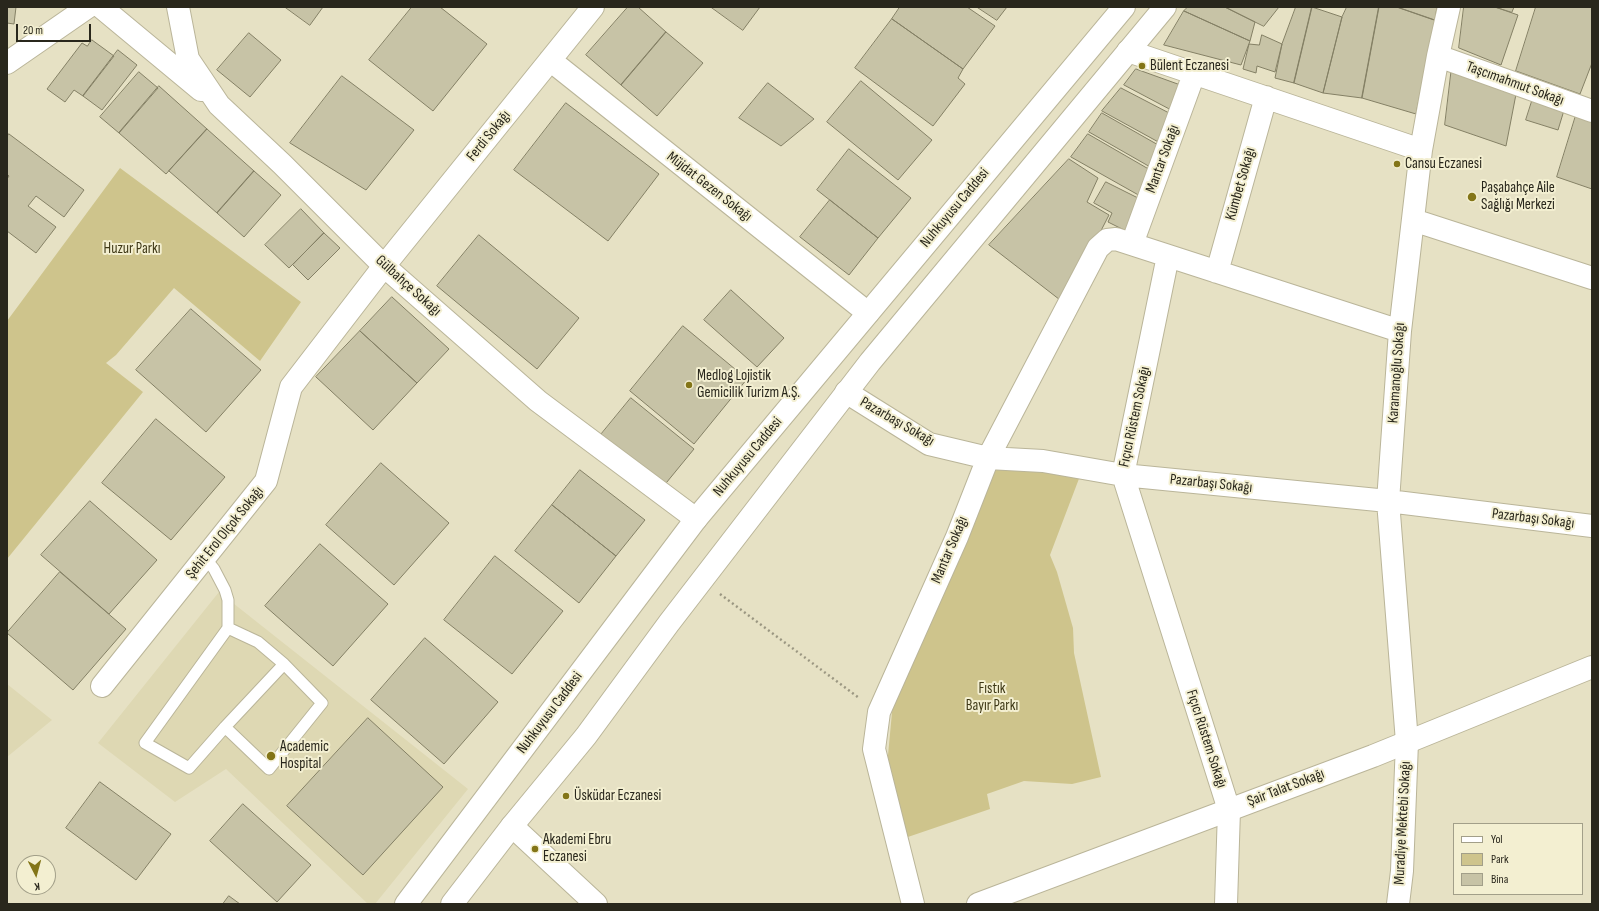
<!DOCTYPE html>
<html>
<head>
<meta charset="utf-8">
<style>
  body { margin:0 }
  #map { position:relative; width:1599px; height:911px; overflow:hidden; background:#e6e1c4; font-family:"Sofia Sans Condensed",sans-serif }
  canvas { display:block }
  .frame { position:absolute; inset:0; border:8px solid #29271c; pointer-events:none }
  .legend { position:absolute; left:1453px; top:823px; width:130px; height:72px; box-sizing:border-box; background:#f3efd1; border:1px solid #a29f89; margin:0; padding:5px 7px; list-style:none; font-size:12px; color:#29271c }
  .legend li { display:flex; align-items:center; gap:8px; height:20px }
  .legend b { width:20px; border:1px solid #a29f89 }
  .north { position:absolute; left:16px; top:855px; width:40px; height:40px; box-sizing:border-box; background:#f3efd1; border:1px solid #a29f89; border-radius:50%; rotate:174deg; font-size:11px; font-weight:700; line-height:16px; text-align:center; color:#29271c }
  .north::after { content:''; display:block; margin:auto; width:14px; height:18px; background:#837518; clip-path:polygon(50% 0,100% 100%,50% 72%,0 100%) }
  .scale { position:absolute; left:16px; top:24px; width:75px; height:18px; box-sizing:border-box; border:2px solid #29271c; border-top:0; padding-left:5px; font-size:12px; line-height:14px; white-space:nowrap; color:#29271c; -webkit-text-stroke:3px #f3efd1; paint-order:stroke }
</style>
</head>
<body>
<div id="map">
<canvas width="1599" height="911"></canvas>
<div class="frame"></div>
<ul class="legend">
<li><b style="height:5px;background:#fff"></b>Yol</li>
<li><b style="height:11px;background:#cec48c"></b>Park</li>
<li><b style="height:11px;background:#c7c3a6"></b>Bina</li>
</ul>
<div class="north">K</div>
<div class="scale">20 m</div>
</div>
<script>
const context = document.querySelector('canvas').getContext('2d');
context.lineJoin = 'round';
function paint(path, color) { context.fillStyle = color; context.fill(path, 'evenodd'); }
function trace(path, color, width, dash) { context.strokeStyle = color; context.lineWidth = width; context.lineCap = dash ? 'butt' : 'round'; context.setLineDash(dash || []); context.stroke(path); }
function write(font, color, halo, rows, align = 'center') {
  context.font = font + ' "Sofia Sans Condensed",sans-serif'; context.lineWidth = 4; context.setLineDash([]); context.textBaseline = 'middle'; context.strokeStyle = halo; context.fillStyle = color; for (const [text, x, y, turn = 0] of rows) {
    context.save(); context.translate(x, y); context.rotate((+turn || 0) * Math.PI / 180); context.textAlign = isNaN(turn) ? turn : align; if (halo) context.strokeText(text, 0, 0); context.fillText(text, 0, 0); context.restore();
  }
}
paint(new Path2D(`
  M219,592L468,789L375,904H368L226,769L175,802L98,743Z
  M7,684L52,720L7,757Z`), '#ded8b3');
paint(new Path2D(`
  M120,168L301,302L260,361L174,288L116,355L106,363L143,392L7,559V321Z
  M985,463L1080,476L1050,555L1057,572L1073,628L1074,653L1101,777L1072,784L1024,781L987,794L990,809L902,839L887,766L893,702Z`), '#cec48c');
const building = new Path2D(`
  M7,7H16L14,24L7,23Z
  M285,7H323L310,25Z
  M412,7H440L487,44L433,111L369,60Z
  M628,7H638L666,32L621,85L586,55Z
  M711,7H760L743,30Z
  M900,7H967L995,26L963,69L892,19Z
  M977,7H1007L997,20Z
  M1188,7H1225L1255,22L1250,41L1184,11Z
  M1225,7H1279L1264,26Z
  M1296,7H1312L1294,83L1275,78L1282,44Z
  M1312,7L1342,17L1323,93L1294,83Z
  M1347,7H1379L1362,98L1323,93L1342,17Z
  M1379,7H1397L1435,20L1416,114L1362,98Z
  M1397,7H1437L1435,20Z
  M1464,7H1495L1518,15L1501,65L1459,48Z
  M1495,7H1514L1512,12Z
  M1536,7H1592V63L1580,94L1516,71Z
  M1184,11L1250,41L1241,65L1164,45Z
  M892,19L963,69L958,78L965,84L933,126L855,68Z
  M666,32L703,63L657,116L621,85Z
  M249,33L281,60L250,97L217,70Z
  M1262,35L1282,44L1275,72L1257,66L1256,73L1243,69L1249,44L1259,45Z
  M92,40L114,56L83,96L74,90L65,102L47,89L82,43L87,46Z
  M118,50L137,65L102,110L83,96Z
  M1452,66L1517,89L1506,146L1445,125Z
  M1136,69L1186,87L1175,112L1124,85Z
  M139,72L158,88L119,133L100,117Z
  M342,76L414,130L366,190L290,143Z
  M861,81L932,140L898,180L827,122Z
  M768,83L814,119L781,146L739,118Z
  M159,86L207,129L166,174L119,133Z
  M1121,88L1171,114L1162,144L1102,111Z
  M1534,95L1565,107L1558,130L1526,120Z
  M566,103L659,174L608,241L514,170Z
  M1577,112L1592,117V189L1557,177Z
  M1102,113L1160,146L1152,168L1089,132Z
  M207,129L254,171L217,213L169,171Z
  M9,134L84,190L64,217L36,196L28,206L56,227L36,253L7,231V179L9,176L7,174V137Z
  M1088,134L1152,171L1142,197L1071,157Z
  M849,149L911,198L878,238L817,190Z
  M1069,159L1098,178L1087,202L1109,215L1064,303L989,245Z
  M254,171L281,195L244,237L217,213Z
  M1106,182L1140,199L1126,231L1108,222L1112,213L1094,203Z
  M830,200L878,238L849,275L800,237Z
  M301,209L324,233L289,268L265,245Z
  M324,233L340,248L308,280L293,265Z
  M479,235L579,318L537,369L437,286Z
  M731,290L784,338L757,367L704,320Z
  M392,297L449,349L417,383L360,331Z
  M191,309L261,370L206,432L136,370Z
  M683,326L747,379L694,444L630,391Z
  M360,331L417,383L373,430L316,377Z
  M631,398L694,449L662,488L599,437Z
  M156,419L225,477L171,540L102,483Z
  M381,463L449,523L394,585L326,525Z
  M580,470L645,520L616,556L552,505Z
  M90,501L157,560L109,614L41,555Z
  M552,505L616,556L579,603L515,551Z
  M320,544L388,604L333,666L265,606Z
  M495,556L563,611L512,674L444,620Z
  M60,572L126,629L73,690L7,633Z
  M425,638L498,702L444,764L371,700Z
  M368,718L443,787L363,875L287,806Z
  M100,782L171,834L136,880L66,828Z
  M243,804L311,865L277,902L210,841Z
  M229,896L240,904H223Z`);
paint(building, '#c7c3a6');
trace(building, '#848065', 1);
const lane = new Path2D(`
  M205,558L214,569L225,590L228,600V628L145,743L189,768L225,727
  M228,628L258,642L284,664L322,703L269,769L225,727L284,664`);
const street = new Path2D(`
  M101,7L201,90
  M178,7L188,59L219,105L282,164L384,266L538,401L696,519
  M1128,51L1421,150
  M1438,56L1592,111
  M550,60L868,313
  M7,63L88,7
  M1413,220L1592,278
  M1132,244L1194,74
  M1168,256L1123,475L1229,810L1226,904
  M1217,272L1266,97
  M846,392L929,444L988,458L1043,461L1123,475L1388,501L1592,526
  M102,686L266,481L291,387L384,266L593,7
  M512,826L596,904
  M913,904L874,749L879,712L957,537L988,458L1098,248L1107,240L1116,239L1400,331
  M1398,904L1402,871L1407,742L1388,501L1400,331L1421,150L1438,56L1449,7`);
const secondary = new Path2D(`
  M978,904L1373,756L1592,667`);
const primary = new Path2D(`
  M406,904L696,519L1124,7
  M452,904L512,826L586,736L669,623L870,362L1165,7`);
trace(lane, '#bab599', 13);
trace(street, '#bab599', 24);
trace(secondary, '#bab599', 24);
trace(primary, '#bab599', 24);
trace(new Path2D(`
  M720,594L859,698`), '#9b9782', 2.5, [2, 3]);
trace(lane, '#fff', 11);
trace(street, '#fff', 22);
trace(secondary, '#fff', 22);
trace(primary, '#fff', 22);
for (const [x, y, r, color] of [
  [1142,66,4,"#837518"],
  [1397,164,4,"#837518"],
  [1472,197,5,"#837518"],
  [689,385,4,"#837518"],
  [271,756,5,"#837518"],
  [566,796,4,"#837518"],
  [535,849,4,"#837518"]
]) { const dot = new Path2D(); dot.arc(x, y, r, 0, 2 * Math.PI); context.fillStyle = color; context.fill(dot); trace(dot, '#f3efd1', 1.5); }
write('15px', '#29271c', '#f3efd1', [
  ["Bülent Eczanesi",1150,66],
  ["Cansu Eczanesi",1405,164],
  ["Paşabahçe Aile",1481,188],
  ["Sağlığı Merkezi",1481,205],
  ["Medlog Lojistik",697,376],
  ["Gemicilik Turizm A.Ş.",697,393],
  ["Academic",280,747],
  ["Hospital",280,764],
  ["Üsküdar Eczanesi",574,796],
  ["Akademi Ebru",543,840],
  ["Eczanesi",543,857]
], 'left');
write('15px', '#29271c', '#f3efd1', [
  ["Taşcımahmut Sokağı",1515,84,20],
  ["Ferdi Sokağı",489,136,-51],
  ["Mantar Sokağı",1163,159,-70],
  ["Kümbet Sokağı",1241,184,-74],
  ["Müjdat Gezen Sokağı",709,187,38],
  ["Nuhkuyusu Caddesi",955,208,-50],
  ["Gülbahçe Sokağı",408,286,42],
  ["Karamanoğlu Sokağı",1397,373,-86],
  ["Fıçıcı Rüstem Sokağı",1135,417,-78],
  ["Pazarbaşı Sokağı",897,422,30],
  ["Nuhkuyusu Caddesi",748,457,-50],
  ["Pazarbaşı Sokağı",1211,484,6],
  ["Pazarbaşı Sokağı",1533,519,7],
  ["Şehit Erol Olçok Sokağı",225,533,-51],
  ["Mantar Sokağı",950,550,-67],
  ["Nuhkuyusu Caddesi",550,713,-53],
  ["Fıçıcı Rüstem Sokağı",1206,739,72],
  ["Şair Talat Sokağı",1286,788,-21],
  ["Muradiye Mektebi Sokağı",1403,823,-87]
]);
write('15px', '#3e3816', '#f3efd1', [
  ["Huzur Parkı",132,249],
  ["Fıstık",992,689],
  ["Bayır Parkı",992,706]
]);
</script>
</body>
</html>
